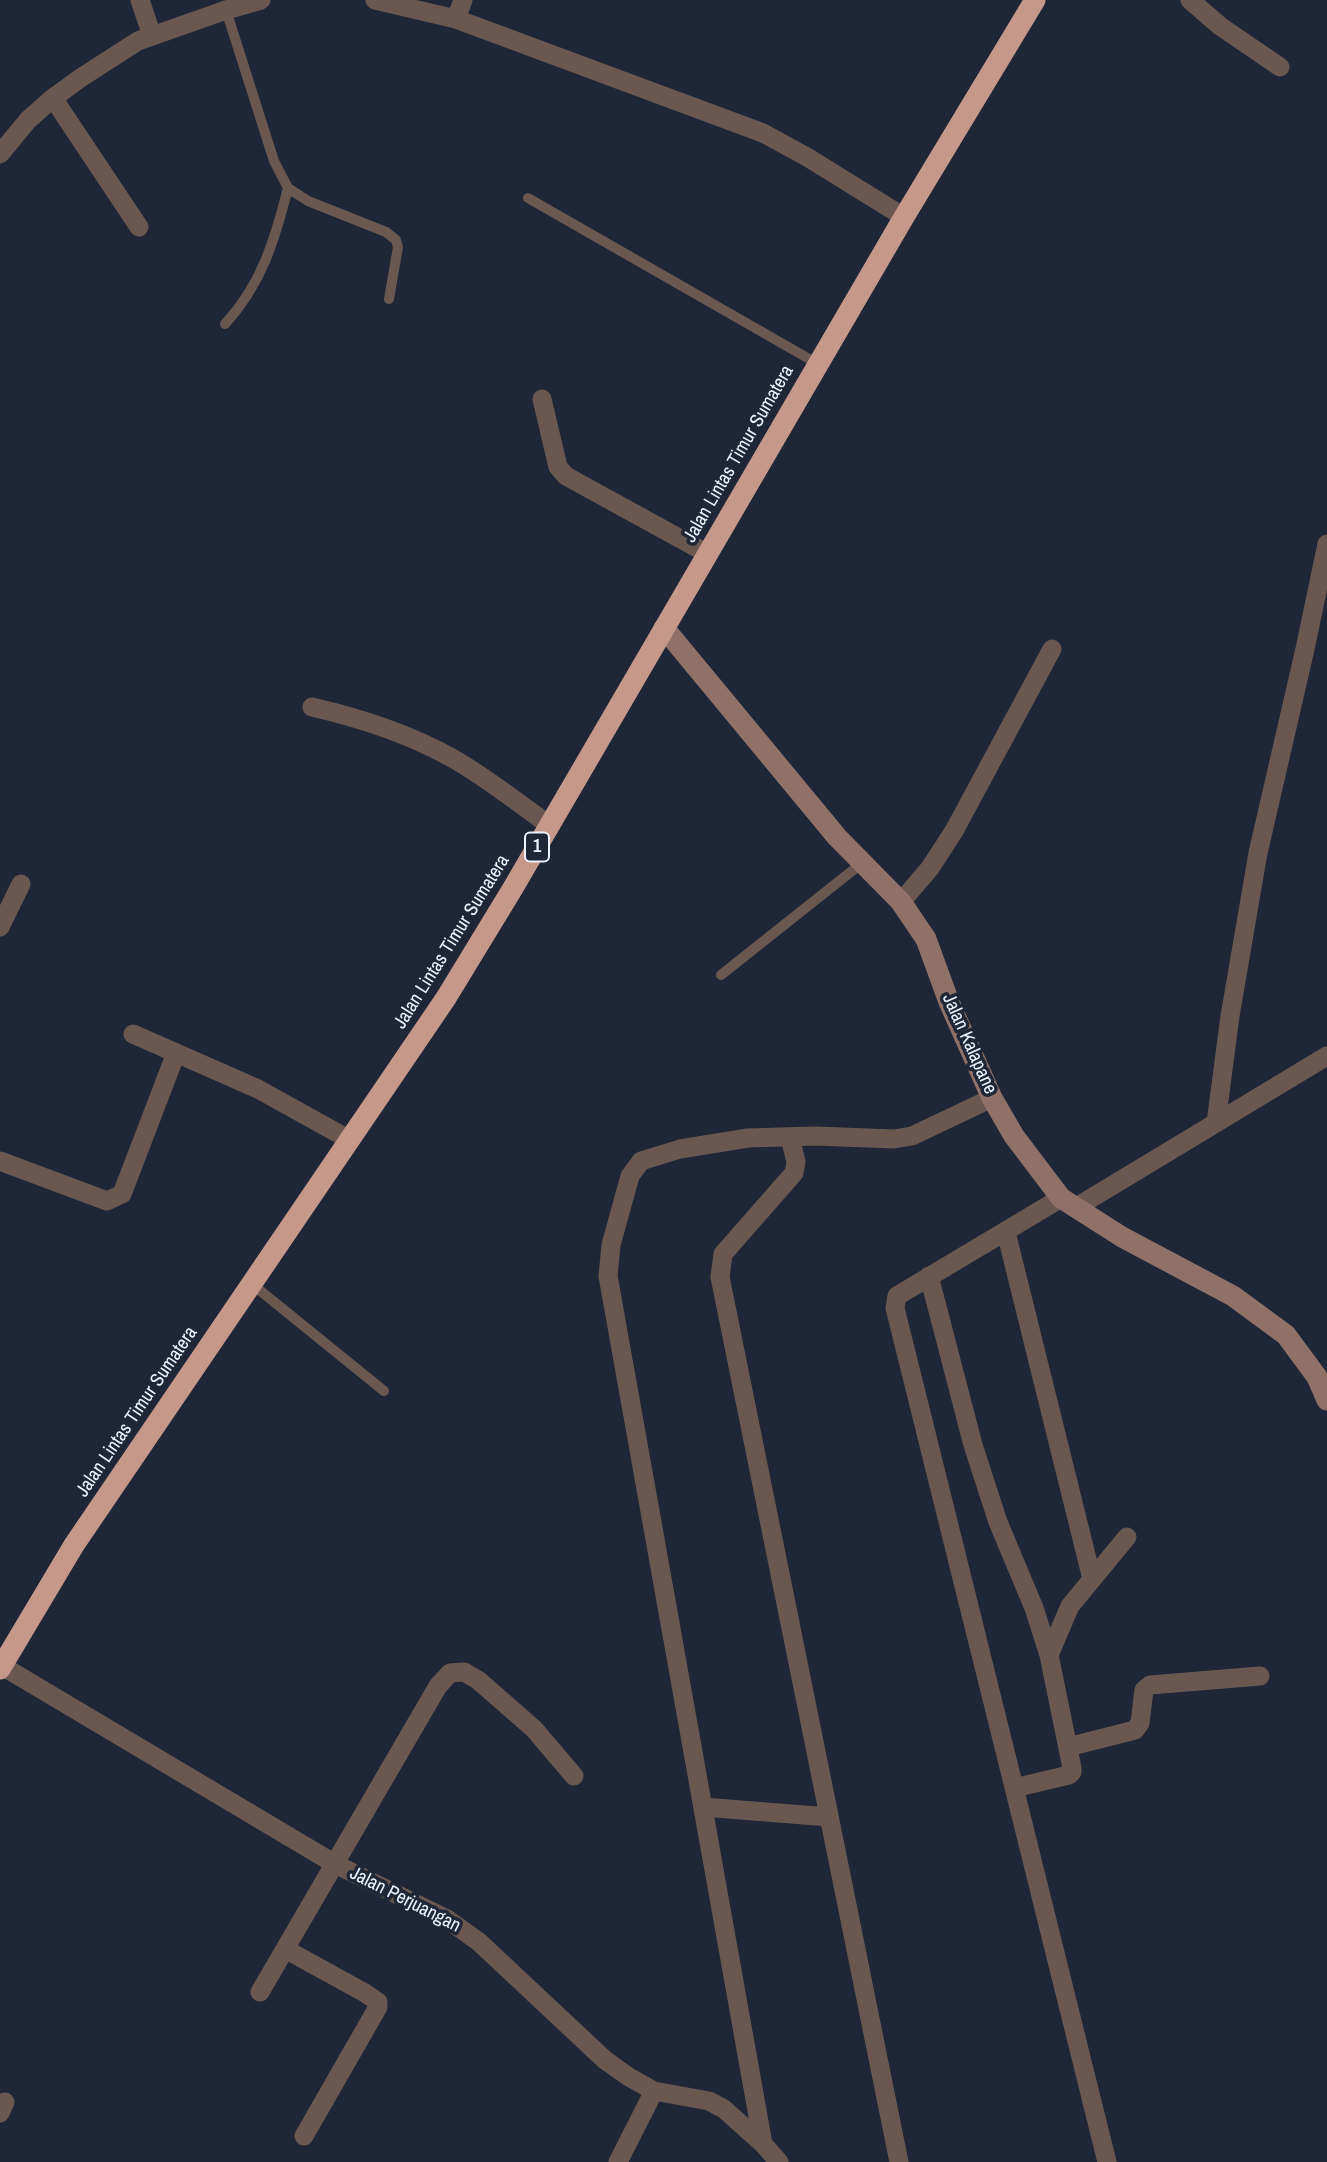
<!DOCTYPE html>
<html>
<head>
<meta charset="utf-8">
<style>
  body { margin:0 }
  canvas { display:block; background:#1e2637 }
</style>
</head>
<body>
<canvas width="1327" height="2162"></canvas>
<script>
const context = document.querySelector('canvas').getContext('2d');
context.lineJoin = 'round';
function trace(path, color, width, dash) { context.strokeStyle = color; context.lineWidth = width; context.lineCap = dash ? 'butt' : 'round'; context.setLineDash(dash || []); context.stroke(path); }
function write(font, color, halo, rows, align = 'center') {
  context.font = font + ' "Archivo Narrow",sans-serif'; context.lineWidth = 7; context.setLineDash([]); context.textBaseline = 'middle'; context.strokeStyle = halo; context.fillStyle = color; for (const [text, x, y, turn = 0] of rows) {
    context.save(); context.translate(x, y); context.rotate((+turn || 0) * Math.PI / 180); context.textAlign = isNaN(turn) ? turn : align; if (halo) context.strokeText(text, 0, 0); context.fillText(text, 0, 0); context.restore();
  }
}
trace(new Path2D(`
  M226,10L274,161L288,188L308,201L386,232L396,240L398,247L389,299
  M528,198L818,364
  M225,324C262,284 275,239 288,188
  M721,975L862,863
  M252,1284L384,1391`), '#695750', 10);
trace(new Path2D(`
  M140,0L152,36
  M375,0L456,19L763,133L807,157L904,217
  M1190,0L1220,26L1280,67
  M456,19L463,0
  M53,98L139,227
  M0,154L28,120L53,98L82,77L138,41L226,10L261,0
  M542,399L558,467L566,476L708,554
  M312,707C360,718 409,734 452,758C486,777 518,803 549,825
  M901,902L930,868L954,831L1052,649
  M0,927L21,884
  M133,1034L258,1089L350,1140
  M1216,1123L1230,1016L1258,853L1305,649L1327,544
  M790,1137L796,1162L794,1173L723,1254L720,1277L899,2162
  M0,1161L107,1201L122,1194L176,1053
  M1061,1198L897,1296L895,1308L1107,2162
  M1075,1208L1327,1056
  M1006,1232L1092,1579
  M929,1276L973,1445L998,1522L1034,1608L1049,1655L1072,1768V1772L1069,1775L1014,1788
  M1049,1655L1070,1606L1127,1537
  M2,1666L335,1864L447,1919L479,1942L605,2060L629,2077L654,2091L709,2101L724,2109L763,2144L779,2162
  M1068,1747L1135,1730L1140,1723L1144,1690L1150,1685L1260,1676
  M703,1807L829,1817
  M285,1949L365,1993L378,2002V2007L304,2136
  M260,1992L438,1686L450,1673L464,1672L478,1680L534,1729L574,1776
  M0,2113L5,2102
  M763,2144L608,1276L611,1245L630,1176L641,1161L680,1149L748,1138L815,1136L894,1139L912,1136L992,1098
  M618,2162L654,2091`), '#695750', 19);
trace(new Path2D(`
  M664,628L837,837L901,902L926,939L949,1002L992,1098L1014,1136L1061,1198L1122,1237L1233,1296L1286,1335L1317,1377L1327,1400`), '#8f7167', 21);
trace(new Path2D(`
  M0,1669L74,1545L446,998L513,888L904,217L1035,0`), '#c69889', 21);
for (const [x, y, w] of [
  [537,847,24]
]) { const box = new Path2D(); box.roundRect(x - w / 2, y - 14.5, w, 29, 5); context.fillStyle = '#1e2637'; context.fill(box); trace(box, '#ebf2fd', 2); }
write('bold 18px', '#ebf2fd', null, [
  ["1",537,847]
]);
write('19px', '#ebf2fd', '#1e2637', [
  ["Jalan Lintas Timur Sumatera",739,454,-60],
  ["Jalan Lintas Timur Sumatera",452,942,-58],
  ["Jalan Kalapane",969,1044,66],
  ["Jalan Lintas Timur Sumatera",137,1412,-56],
  ["Jalan Perjuangan",405,1900,27]
]);
</script>
</body>
</html>
